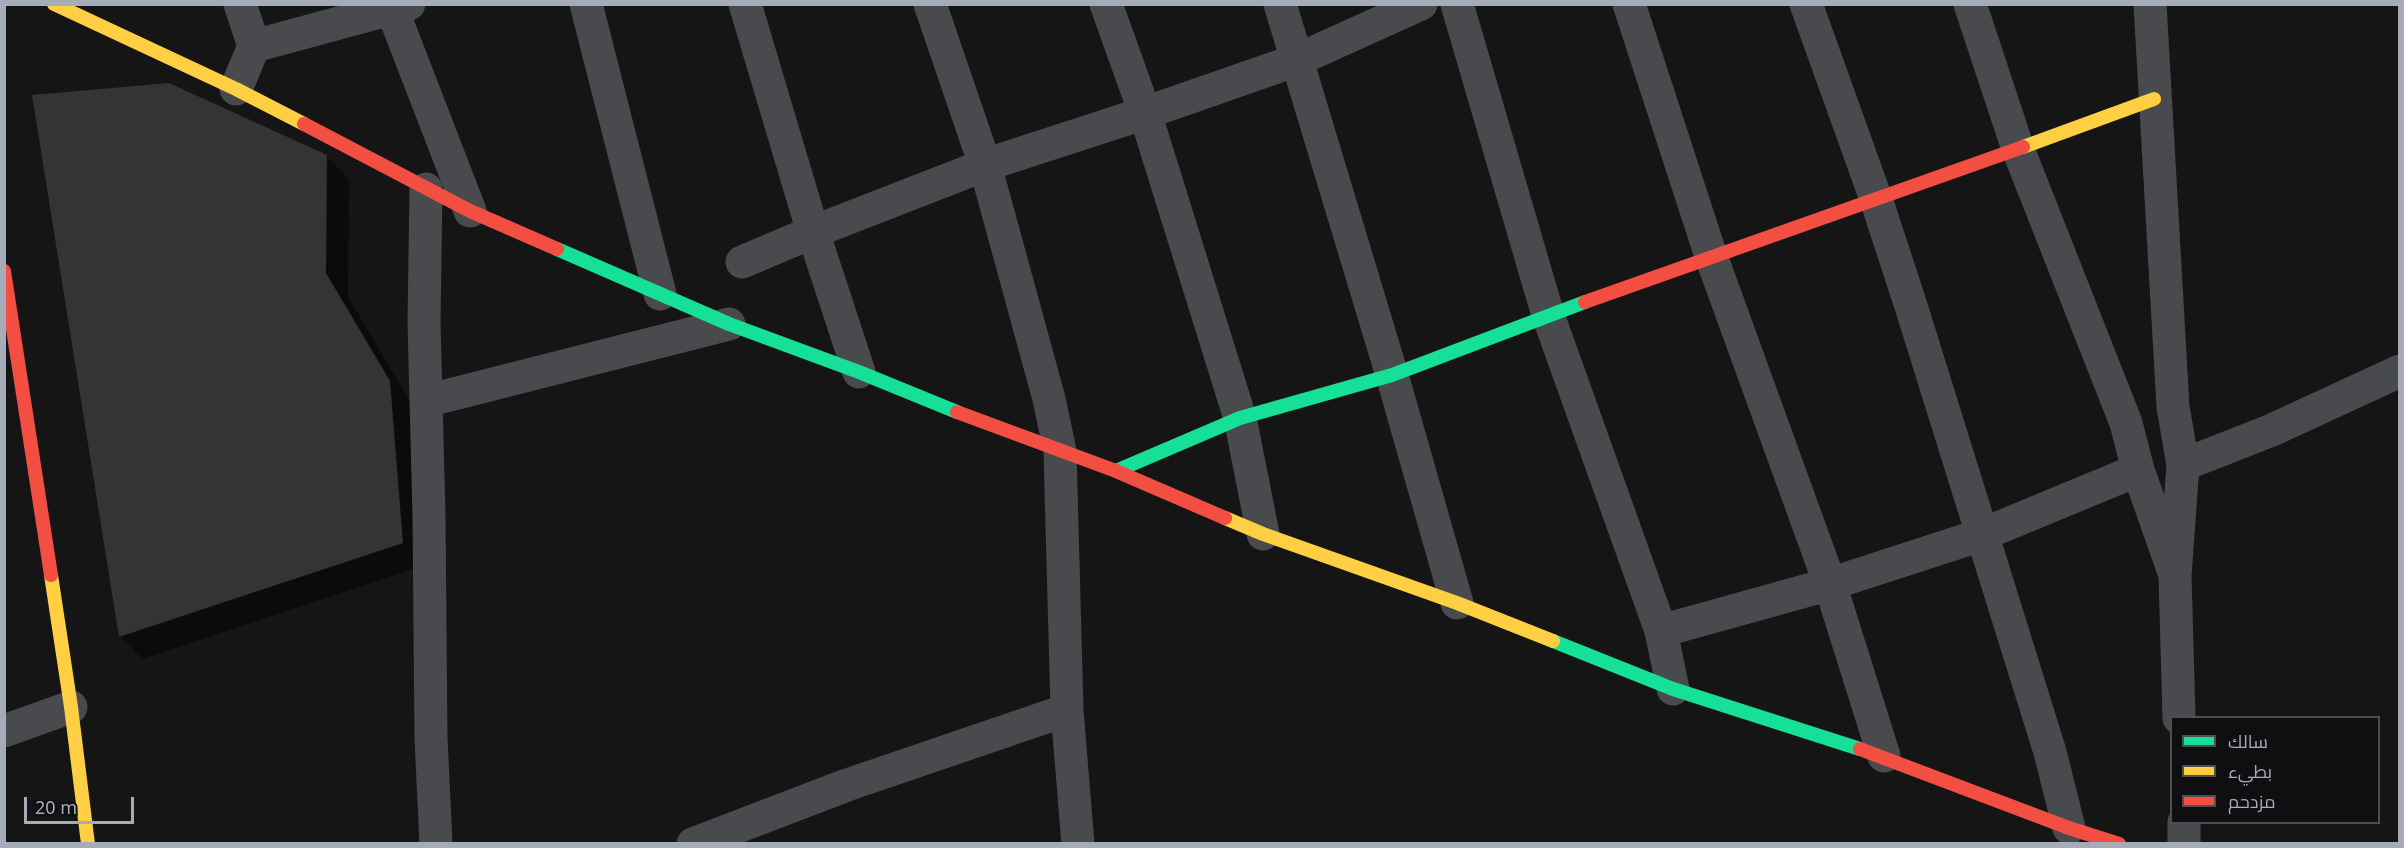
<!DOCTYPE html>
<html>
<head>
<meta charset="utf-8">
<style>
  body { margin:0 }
  #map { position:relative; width:2404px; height:848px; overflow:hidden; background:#151515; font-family:"Noto Sans",Cairo,sans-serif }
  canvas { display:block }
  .frame { position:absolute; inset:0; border:6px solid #a6acb7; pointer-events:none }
  .legend { position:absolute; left:2170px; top:716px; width:210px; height:108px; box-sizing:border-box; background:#0f0f11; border:2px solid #4b4e53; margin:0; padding:8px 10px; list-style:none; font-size:18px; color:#a6acb7 }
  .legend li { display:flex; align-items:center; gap:12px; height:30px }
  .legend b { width:30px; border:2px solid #4b4e53 }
  .scale { position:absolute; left:24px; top:797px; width:110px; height:27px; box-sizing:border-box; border:3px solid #a6acb7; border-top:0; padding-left:8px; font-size:18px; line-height:21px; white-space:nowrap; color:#a6acb7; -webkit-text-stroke:4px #0f0f11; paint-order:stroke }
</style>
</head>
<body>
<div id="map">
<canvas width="2404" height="848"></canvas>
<div class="frame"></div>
<ul class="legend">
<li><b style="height:8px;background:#16e098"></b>سالك</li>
<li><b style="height:8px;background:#ffcf43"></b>بطيء</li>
<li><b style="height:8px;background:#f24e42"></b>مزدحم</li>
</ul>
<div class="scale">20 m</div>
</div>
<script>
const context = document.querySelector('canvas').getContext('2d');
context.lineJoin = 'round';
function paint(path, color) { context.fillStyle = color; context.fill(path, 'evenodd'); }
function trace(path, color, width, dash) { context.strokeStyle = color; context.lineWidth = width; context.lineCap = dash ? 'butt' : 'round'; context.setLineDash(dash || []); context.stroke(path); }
paint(new Path2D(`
  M326,156L349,179L348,297L412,405L425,565L142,659L120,636Z`), '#0007');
paint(new Path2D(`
  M169,83L327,155L326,273L390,381L403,543L119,637L32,95Z`), '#343436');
trace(new Path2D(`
  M390,4L470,211
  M586,4L660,294
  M745,4L813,232L859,372
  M930,4L985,165L1049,399L1060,451L1067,710L1078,844
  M1106,4L1145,113L1240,418L1263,534
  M1280,4L1392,375L1457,603
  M1457,4L1548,315L1661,631L1673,689
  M1629,4L1711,256L1830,584L1884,756
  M1806,4L1876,199L1911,306L2050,752L2069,828
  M1970,4L2018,149L2126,423L2138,470L2175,575
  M2150,4L2173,407L2183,465
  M254,46L409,4
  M236,89L254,46L240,4
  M426,189L424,323L429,516L431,738L436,844
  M742,262L813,232L985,165L1145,113L1297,60L1421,4
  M426,401L729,324
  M1661,631L1830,584L1981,535L2138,470
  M2179,718L2175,575L2183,465L2272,430L2400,371
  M4,731L71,707
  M2184,822V844
  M693,844L847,785L1067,710`), '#494a4e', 33);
trace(new Path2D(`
  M557,249L729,324L859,372L957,412
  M1116,471L1240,418L1392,375L1585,302
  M1553,641L1673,689L1860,749`), '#16e098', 14);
trace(new Path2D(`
  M54,4L236,89L304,124
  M2023,147L2154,99
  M1225,518L1263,534L1457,603L1553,641
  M51,575L71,707L88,844`), '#ffcf43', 14);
trace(new Path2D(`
  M304,124L470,211L557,249
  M4,271L51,575
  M1585,302L2023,147
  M957,412L1116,471L1225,518
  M1860,749L2069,828L2119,844`), '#f24e42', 14);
</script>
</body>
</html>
